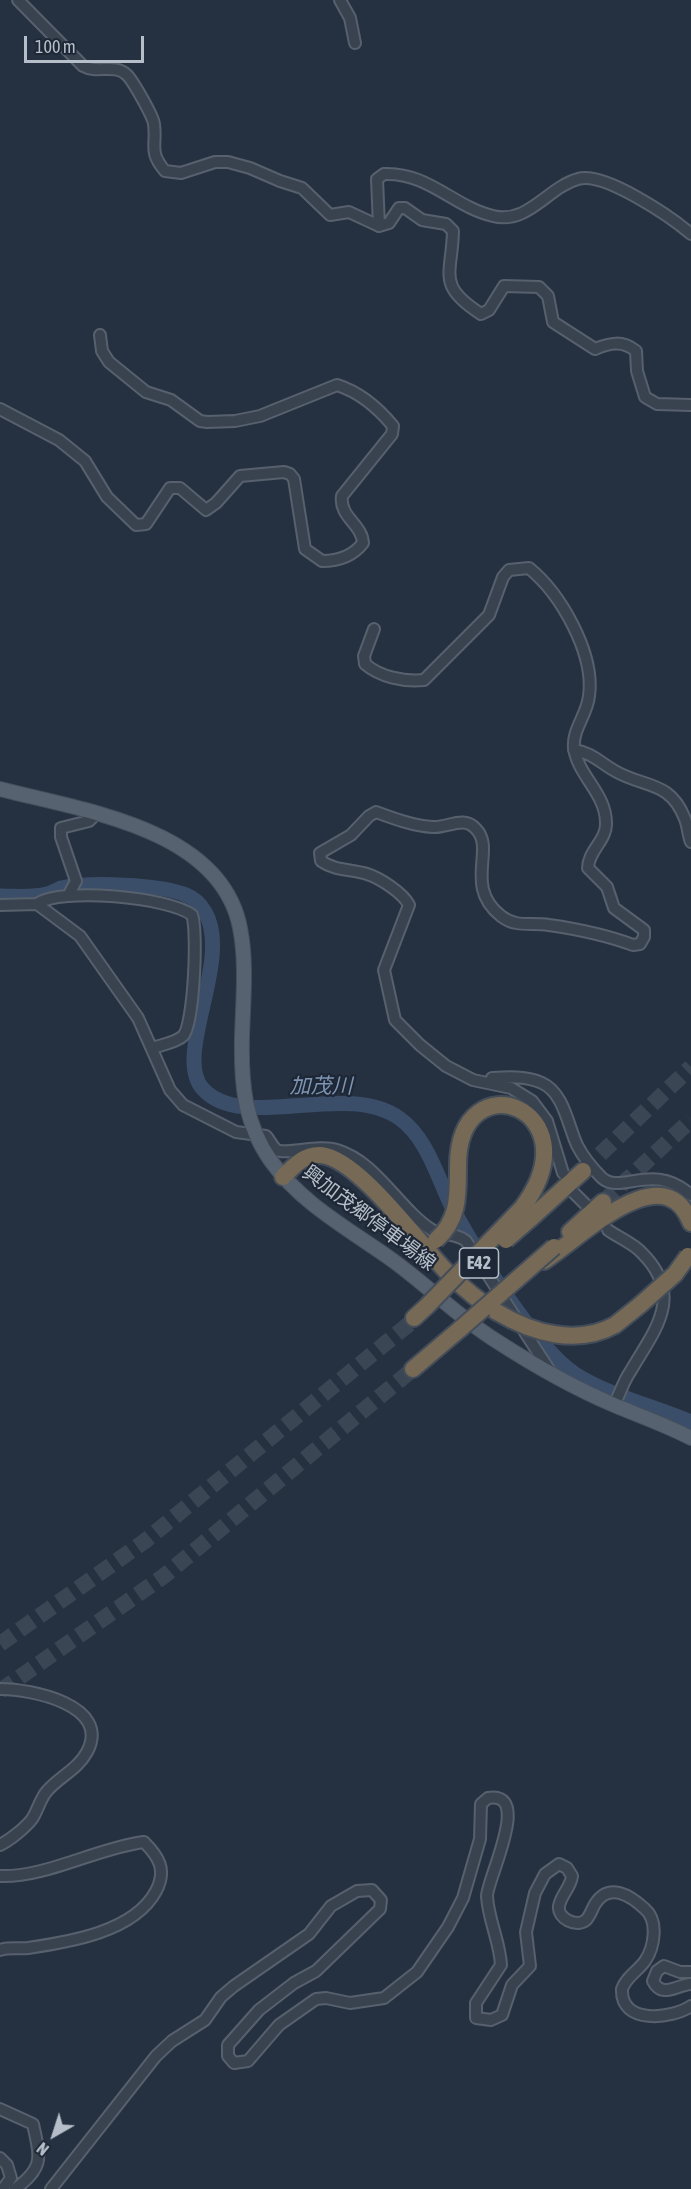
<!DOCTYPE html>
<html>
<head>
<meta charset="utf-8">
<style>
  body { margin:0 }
  #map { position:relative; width:691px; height:2189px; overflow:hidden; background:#253140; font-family:"Asap Condensed",sans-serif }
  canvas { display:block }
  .north { position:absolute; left:24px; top:2105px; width:60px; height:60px; -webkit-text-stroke:4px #1e2735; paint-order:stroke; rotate:219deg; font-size:16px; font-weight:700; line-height:24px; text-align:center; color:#b6beca }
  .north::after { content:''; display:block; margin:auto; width:21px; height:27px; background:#b6beca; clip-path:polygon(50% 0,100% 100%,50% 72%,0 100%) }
  .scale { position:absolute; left:24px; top:36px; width:120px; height:27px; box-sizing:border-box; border:3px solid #b6beca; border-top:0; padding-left:8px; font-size:18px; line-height:21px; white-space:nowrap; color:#b6beca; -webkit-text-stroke:4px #1e2735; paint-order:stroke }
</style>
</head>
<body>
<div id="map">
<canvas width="691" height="2189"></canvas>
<div class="north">N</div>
<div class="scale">100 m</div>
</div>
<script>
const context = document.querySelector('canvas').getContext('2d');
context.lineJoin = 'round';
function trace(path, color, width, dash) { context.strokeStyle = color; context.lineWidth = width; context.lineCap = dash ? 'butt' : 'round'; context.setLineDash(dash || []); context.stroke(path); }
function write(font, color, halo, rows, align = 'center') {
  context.font = font + ' "Asap Condensed","Noto Sans JP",sans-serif'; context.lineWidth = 4.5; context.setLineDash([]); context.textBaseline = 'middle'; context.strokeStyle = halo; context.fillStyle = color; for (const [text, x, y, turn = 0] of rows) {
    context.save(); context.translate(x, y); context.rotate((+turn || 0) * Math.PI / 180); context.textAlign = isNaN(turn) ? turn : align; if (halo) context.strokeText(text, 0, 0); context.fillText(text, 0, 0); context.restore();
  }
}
trace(new Path2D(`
  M0,896C15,896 33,898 47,894C52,893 56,890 61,888C89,882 160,884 186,895C194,898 201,905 205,912C233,960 172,1056 203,1089C243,1133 346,1080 399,1118C428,1138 438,1180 454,1211C477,1253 536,1348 575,1374C610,1396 653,1406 691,1422`), '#3b4e69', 15);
trace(new Path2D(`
  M583,1171L691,1067
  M603,1202L691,1120
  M0,1644L145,1541L415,1319
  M0,1691L164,1576L413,1369`), '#3b4655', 16, [16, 8]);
const minor = new Path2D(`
  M18,0L83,66C97,74 115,63 127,75C133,81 153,116 154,124C157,146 148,151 165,171L181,173L215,162H228L250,168L280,181L302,188L330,215L349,212L379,226L389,223L399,208H405L422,220L446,224L453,231C452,275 436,285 481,314L489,310L504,286L539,287L548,296L553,322L595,349C610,343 622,340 636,351L637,371L645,397L657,404L691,405
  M340,0L350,18L355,43
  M379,226L377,179L384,174C428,172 454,207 493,216C528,225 548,187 578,179C604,171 671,217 691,234
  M0,409L59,440L85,461L107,497L136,525L146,524L170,488H180L206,510L216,503L240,476L284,472L290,474L294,479L305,549L322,561C338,561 353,556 363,543C362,524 339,517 342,496L392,434L393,426C379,409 359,392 337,385L260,416L235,421L207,422L200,421L171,400L146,392L109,362L102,351L100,335
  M374,629L364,656L365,664C380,677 404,682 424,680L489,615L503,577L509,570L529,568C561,594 595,654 589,696C587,715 572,730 574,748C578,776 606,793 606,823C607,840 588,851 588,868L607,887L614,908L644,930V937L640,944L633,945C606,935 577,929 549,925C531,922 516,928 501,916C463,886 496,849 476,829C464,815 448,828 433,827C414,826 395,819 376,812L369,816L351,835L320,853L321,861C335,871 351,869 367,874C380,878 403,893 409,905L384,970L395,1020L420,1045L446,1066L473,1080L511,1088L532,1101L547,1121L563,1173
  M574,750C593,753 599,762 615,771C644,788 670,780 685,819C688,826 688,835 691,842
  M68,896L76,881L61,837V828L89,821L97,813
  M37,904C60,887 169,897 192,915C198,930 194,1025 183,1036C177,1042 161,1045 153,1048
  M0,905L37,904L80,936L138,1018L170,1090L183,1105L236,1132L266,1136C270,1140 272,1147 277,1150C285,1155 320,1144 337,1150C377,1162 398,1208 432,1230C443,1237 455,1232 466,1241L550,1371
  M492,1078C508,1077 527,1076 542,1083C564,1093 568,1126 577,1145C583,1157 593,1169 602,1178C621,1195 653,1161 691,1195
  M574,1193L585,1204
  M608,1230C619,1238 633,1243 642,1253C686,1297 653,1332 630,1372C623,1382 620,1394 614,1405
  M0,1689C31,1689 112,1705 87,1752C78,1769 59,1777 47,1791C40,1799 38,1810 32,1819C25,1828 10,1840 0,1845
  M0,1876C45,1878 97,1848 144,1842C159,1857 167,1870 156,1891C134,1932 69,1942 28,1948C19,1949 8,1947 0,1950
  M691,1972H680L664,1966L657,1971L653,1981C662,1999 676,1985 691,1984
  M0,2109L33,2124C40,2157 45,2167 15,2189
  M0,2158L7,2165L11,2178L3,2189
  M51,2189L156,2056L172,2041L205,2020L221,1997L234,1986L309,1934L331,1906L357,1891L372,1890L381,1900L380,1909L316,1971L294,1983L259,2010L228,2045V2056L234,2063L248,2061L279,2025L316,1999L326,1998L350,2003L384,1998L417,1972L448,1927L463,1898L480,1839L481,1804L488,1798C533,1790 487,1879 487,1896C488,1919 500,1942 501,1965L476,2003V2018L491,2020L502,2015L512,1985L530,1966L526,1932L535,1893L545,1874L559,1864L567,1868L572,1876C571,1887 561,1895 559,1906C557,1918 576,1928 586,1920C590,1916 592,1909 595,1904C609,1882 630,1895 645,1909C659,1921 654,1948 645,1961C638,1971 626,1977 622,1989C620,2025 672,2019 691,2006`);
const major = new Path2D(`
  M0,789C80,810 221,828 240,928C247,963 243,1001 242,1037C241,1083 244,1123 271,1161C301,1203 347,1228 388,1257C425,1283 457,1316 495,1340C532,1364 574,1388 614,1405C640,1416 666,1425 691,1438`);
const highway = new Path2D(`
  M458,1167C457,1057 597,1108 522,1208
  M283,1177C294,1166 304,1154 321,1155C358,1158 420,1245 447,1272C462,1287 478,1301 497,1312
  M530,1219L583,1171
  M570,1232L603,1202
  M544,1261C578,1240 664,1152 691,1223
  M414,1318L427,1306
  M615,1325L640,1305
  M413,1369L460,1329`);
trace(minor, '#57606d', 14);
trace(major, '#464e5c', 16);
trace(highway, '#444d5a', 20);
trace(minor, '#394350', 10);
trace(major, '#576270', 14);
trace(highway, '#766956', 16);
const highwayBridge = new Path2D(`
  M436,1240C459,1220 458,1195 458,1167
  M506,1240L530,1219
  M640,1305L675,1274L688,1256
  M427,1306L522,1208
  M497,1312C532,1333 577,1346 615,1325
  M460,1329L554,1247`);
trace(highwayBridge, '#444d5a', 20, []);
trace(highwayBridge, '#766956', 16);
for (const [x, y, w] of [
  [479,1263,39]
]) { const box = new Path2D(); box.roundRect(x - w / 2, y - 15, w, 30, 4.5); context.fillStyle = '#1e2735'; context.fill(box); trace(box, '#b6beca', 1.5); }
write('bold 18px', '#b6beca', null, [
  ["E42",479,1263]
]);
write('20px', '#b6beca', '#1e2735', [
  ["興加茂郷停車場線",369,1218,37]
]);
write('italic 21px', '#7d94b2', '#1e2735', [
  ["加茂川",321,1086]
]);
</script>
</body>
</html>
